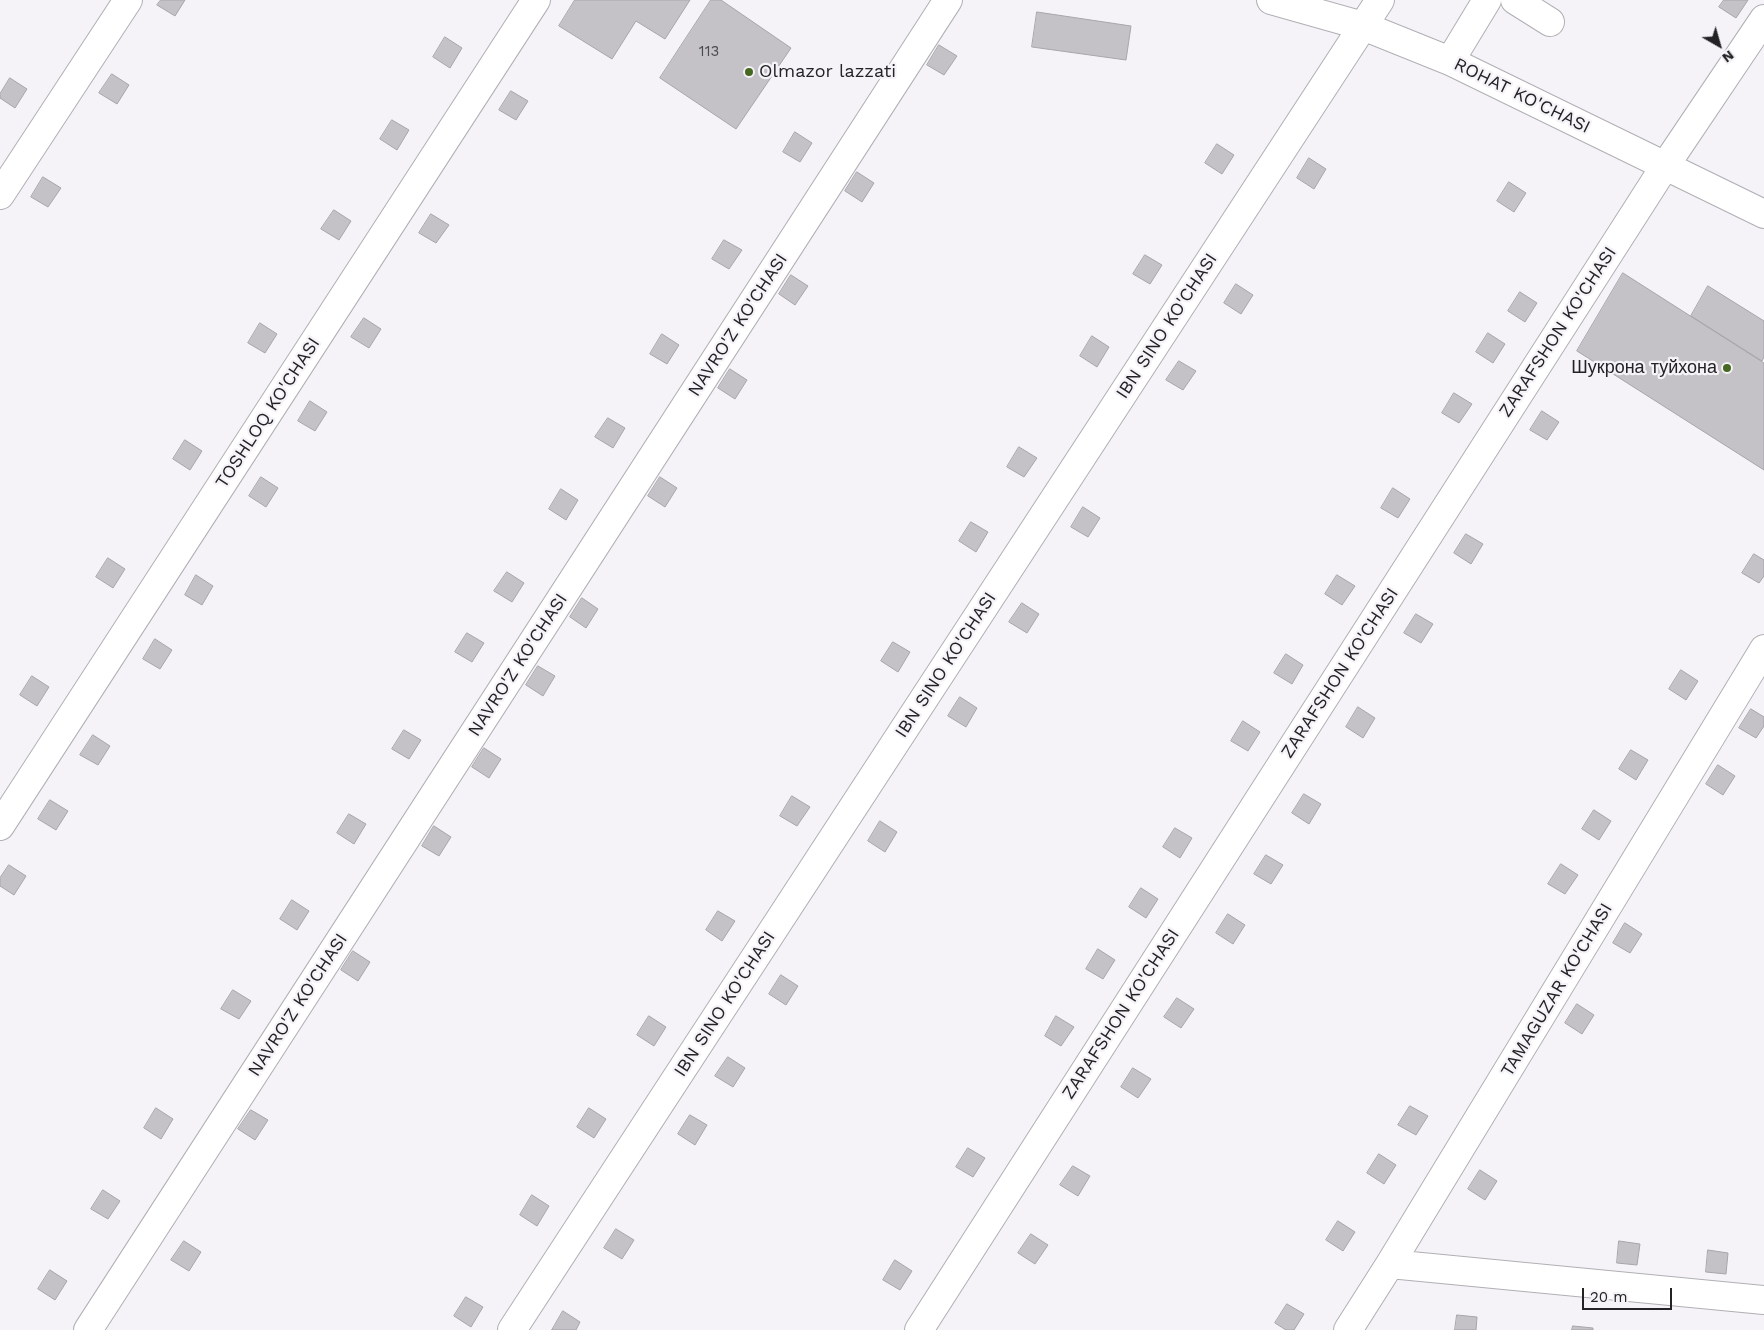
<!DOCTYPE html>
<html>
<head>
<meta charset="utf-8">
<style>
  body { margin:0 }
  #map { position:relative; width:1764px; height:1330px; overflow:hidden; background:#f5f3f8; font-family:"Work Sans",sans-serif }
  canvas { display:block }
  .north { position:absolute; left:1694px; top:20px; width:50px; height:50px; -webkit-text-stroke:4px #f5f3f8; paint-order:stroke; rotate:142deg; font-size:14px; font-weight:700; line-height:20px; text-align:center; color:#232224 }
  .north::after { content:''; display:block; margin:auto; width:18px; height:22px; background:#232224; clip-path:polygon(50% 0,100% 100%,50% 72%,0 100%) }
  .scale { position:absolute; left:1582px; top:1288px; width:90px; height:22px; box-sizing:border-box; border:2px solid #232224; border-top:0; padding-left:6px; font-size:15px; line-height:18px; white-space:nowrap; color:#232224; -webkit-text-stroke:4px #f5f3f8; paint-order:stroke }
</style>
</head>
<body>
<div id="map">
<canvas width="1764" height="1330"></canvas>
<div class="north">N</div>
<div class="scale">20 m</div>
</div>
<script>
const context = document.querySelector('canvas').getContext('2d');
context.lineJoin = 'round';
function paint(path, color) { context.fillStyle = color; context.fill(path, 'evenodd'); }
function trace(path, color, width, dash) { context.strokeStyle = color; context.lineWidth = width; context.lineCap = dash ? 'butt' : 'round'; context.setLineDash(dash || []); context.stroke(path); }
function write(font, color, halo, rows, align = 'center') {
  context.font = font + ' "Work Sans",sans-serif'; context.lineWidth = 4.5; context.setLineDash([]); context.textBaseline = 'middle'; context.strokeStyle = halo; context.fillStyle = color; for (const [text, x, y, turn = 0] of rows) {
    context.save(); context.translate(x, y); context.rotate((+turn || 0) * Math.PI / 180); context.textAlign = isNaN(turn) ? turn : align; if (halo) context.strokeText(text, 0, 0); context.fillText(text, 0, 0); context.restore();
  }
}
const building = new Path2D(`
  M161,0H185L175,16L157,5Z
  M575,0H690L665,39L636,21L612,59L559,26Z
  M711,0H721L791,48L736,129L660,78Z
  M1724,0H1748L1736,18L1719,7Z
  M1037,12L1131,26L1126,60L1032,47Z
  M445,37L462,48L450,68L433,57Z
  M939,45L957,56L944,75L927,65Z
  M112,74L129,85L117,104L99,93Z
  M10,78L27,89L15,108L0,98V94Z
  M511,91L528,101L516,120L499,110Z
  M392,120L409,130L397,150L380,139Z
  M795,132L812,143L800,162L783,152Z
  M1217,144L1234,155L1222,174L1205,163Z
  M1309,158L1326,169L1314,189L1297,178Z
  M857,172L874,183L862,202L845,191Z
  M43,177L61,188L48,207L31,197Z
  M1509,182L1526,193L1514,212L1497,201Z
  M334,210L351,221L339,240L321,229Z
  M431,214L449,225L436,243L419,233Z
  M724,240L742,250L729,269L712,259Z
  M1145,255L1162,265L1150,284L1133,274Z
  M1623,273L1764,363V470L1577,351Z
  M791,275L808,286L795,305L779,294Z
  M1236,284L1253,295L1241,314L1224,303Z
  M1708,286L1764,321V357L1762,361L1691,316Z
  M1520,292L1537,303L1525,322L1508,311Z
  M364,318L381,329L369,348L351,337Z
  M260,323L277,334L265,353L248,343Z
  M1488,333L1505,344L1493,363L1476,352Z
  M662,334L679,345L667,364L650,354Z
  M1092,336L1109,347L1097,367L1080,356Z
  M1179,361L1196,371L1183,390L1166,380Z
  M730,369L747,380L735,399L718,388Z
  M1454,393L1472,404L1459,423L1442,413Z
  M310,401L327,412L315,431L298,421Z
  M1542,411L1559,422L1547,440L1530,430Z
  M608,418L625,428L613,448L595,437Z
  M185,440L202,451L190,470L173,459Z
  M1019,447L1037,458L1024,477L1007,467Z
  M261,477L278,488L266,507L249,496Z
  M660,477L677,488L665,507L648,496Z
  M1393,488L1410,499L1398,518L1381,508Z
  M561,489L578,500L566,520L549,509Z
  M1083,507L1100,518L1088,537L1071,527Z
  M971,522L988,532L976,552L959,541Z
  M1466,534L1483,544L1471,564L1454,553Z
  M1754,554L1764,560V576L1759,583L1742,573Z
  M108,558L125,569L113,588L96,577Z
  M507,572L524,583L512,602L494,591Z
  M196,575L213,586L202,605L185,595Z
  M1337,575L1355,586L1342,605L1325,594Z
  M582,598L598,609L586,628L570,617Z
  M1022,603L1039,614L1027,633L1009,622Z
  M1416,614L1433,624L1421,643L1404,633Z
  M467,633L484,643L472,662L455,652Z
  M155,639L172,650L160,669L143,659Z
  M893,642L910,652L898,672L881,661Z
  M1286,654L1303,665L1292,684L1274,673Z
  M538,666L555,676L543,696L526,685Z
  M1681,670L1698,681L1686,700L1669,689Z
  M32,676L49,687L37,706L20,695Z
  M960,697L977,708L966,727L948,716Z
  M1358,707L1375,718L1363,738L1346,727Z
  M1751,709L1764,717V726L1756,738L1739,728Z
  M1243,721L1260,732L1248,751L1231,741Z
  M404,730L421,740L409,759L392,749Z
  M93,735L110,746L98,765L80,755Z
  M484,748L501,759L489,778L472,767Z
  M1631,750L1648,760L1636,780L1619,769Z
  M1718,765L1735,776L1723,795L1706,784Z
  M1304,794L1321,804L1309,824L1292,813Z
  M792,796L810,807L797,826L780,816Z
  M50,800L68,811L56,830L38,819Z
  M1594,810L1611,821L1599,840L1582,829Z
  M349,814L366,824L354,844L337,833Z
  M880,821L897,832L885,852L868,841Z
  M434,826L451,837L439,856L422,846Z
  M1175,828L1192,838L1180,858L1163,847Z
  M1266,855L1283,865L1271,884L1254,874Z
  M1561,864L1578,875L1565,894L1548,884Z
  M9,865L26,876L14,895L0,886V878Z
  M1141,888L1158,899L1146,918L1129,907Z
  M292,900L309,911L297,930L280,919Z
  M718,911L735,921L722,941L706,930Z
  M1228,914L1245,925L1233,944L1216,933Z
  M1625,923L1642,934L1630,953L1613,943Z
  M1098,949L1115,960L1103,979L1086,969Z
  M353,951L370,962L358,981L341,970Z
  M781,975L798,986L786,1005L769,994Z
  M233,990L251,1001L239,1019L221,1009Z
  M1177,998L1194,1009L1181,1028L1164,1017Z
  M1577,1004L1594,1015L1582,1034L1565,1023Z
  M649,1016L666,1027L654,1046L637,1035Z
  M1056,1016L1074,1027L1061,1046L1045,1036Z
  M728,1057L745,1068L733,1087L715,1076Z
  M1133,1068L1151,1079L1138,1098L1121,1087Z
  M1410,1106L1428,1116L1416,1135L1398,1125Z
  M156,1108L173,1119L161,1139L144,1128Z
  M589,1108L606,1119L594,1138L577,1127Z
  M251,1110L268,1120L255,1140L238,1129Z
  M690,1115L707,1125L695,1145L678,1134Z
  M968,1148L985,1158L973,1177L956,1167Z
  M1379,1154L1396,1165L1384,1184L1367,1173Z
  M1073,1166L1090,1176L1078,1196L1060,1185Z
  M1480,1170L1497,1181L1485,1200L1468,1189Z
  M103,1190L120,1201L108,1219L91,1209Z
  M532,1195L549,1206L537,1226L520,1215Z
  M1338,1221L1355,1232L1343,1251L1326,1240Z
  M616,1229L634,1240L622,1259L604,1248Z
  M1031,1234L1048,1245L1035,1264L1018,1253Z
  M184,1241L201,1252L189,1271L171,1260Z
  M1619,1241L1640,1244L1637,1265L1617,1263Z
  M1708,1250L1728,1253L1726,1274L1706,1272Z
  M895,1260L912,1271L900,1290L883,1280Z
  M50,1270L67,1281L55,1300L38,1289Z
  M466,1297L483,1307L471,1327L454,1316Z
  M1287,1304L1304,1314L1294,1330H1286L1275,1323Z
  M563,1311L580,1322L576,1330H552Z
  M1457,1315L1477,1317L1476,1330H1455Z
  M1573,1326L1593,1328V1330H1572Z`);
paint(building, '#c4c2c7');
trace(building, '#a7a5aa', 1);
const minor = new Path2D(`
  M1271,0L1363,26L1450,61L1764,214
  M1515,0L1550,22
  M1450,61L1487,0
  M0,195L128,0
  M0,826L536,0
  M1390,1264L1764,1300
  M88,1330L948,0
  M512,1330L1380,0
  M919,1330L1665,166L1764,19
  M1348,1330L1390,1264L1764,649`);
trace(minor, '#b1afb4', 30);
trace(minor, '#fff', 28);
for (const [x, y, r, color] of [
  [749,72,5,"#466820"],
  [1727,368,5,"#466820"]
]) { const dot = new Path2D(); dot.arc(x, y, r, 0, 2 * Math.PI); context.fillStyle = color; context.fill(dot); trace(dot, '#f5f3f8', 2); }
write('15px', '#4b4a4d', null, [
  ["113",709,52]
]);
write('18px', '#232224', '#f5f3f8', [
  ["Olmazor lazzati",759,72],
  ["Шукрона туйхона",1717,368,"right"]
], 'left');
write('18px', '#232224', '#f5f3f8', [
  ["ROHAT KO'CHASI",1522,96,26],
  ["NAVRO'Z KO'CHASI",738,325,-57],
  ["IBN SINO KO'CHASI",1167,326,-57],
  ["ZARAFSHON KO'CHASI",1558,332,-57],
  ["TOSHLOQ KO'CHASI",268,413,-57],
  ["NAVRO'Z KO'CHASI",518,665,-57],
  ["IBN SINO KO'CHASI",946,665,-57],
  ["ZARAFSHON KO'CHASI",1340,673,-57],
  ["TAMAGUZAR KO'CHASI",1557,990,-59],
  ["IBN SINO KO'CHASI",725,1004,-57],
  ["NAVRO'Z KO'CHASI",298,1005,-57],
  ["ZARAFSHON KO'CHASI",1121,1014,-57]
]);
</script>
</body>
</html>
